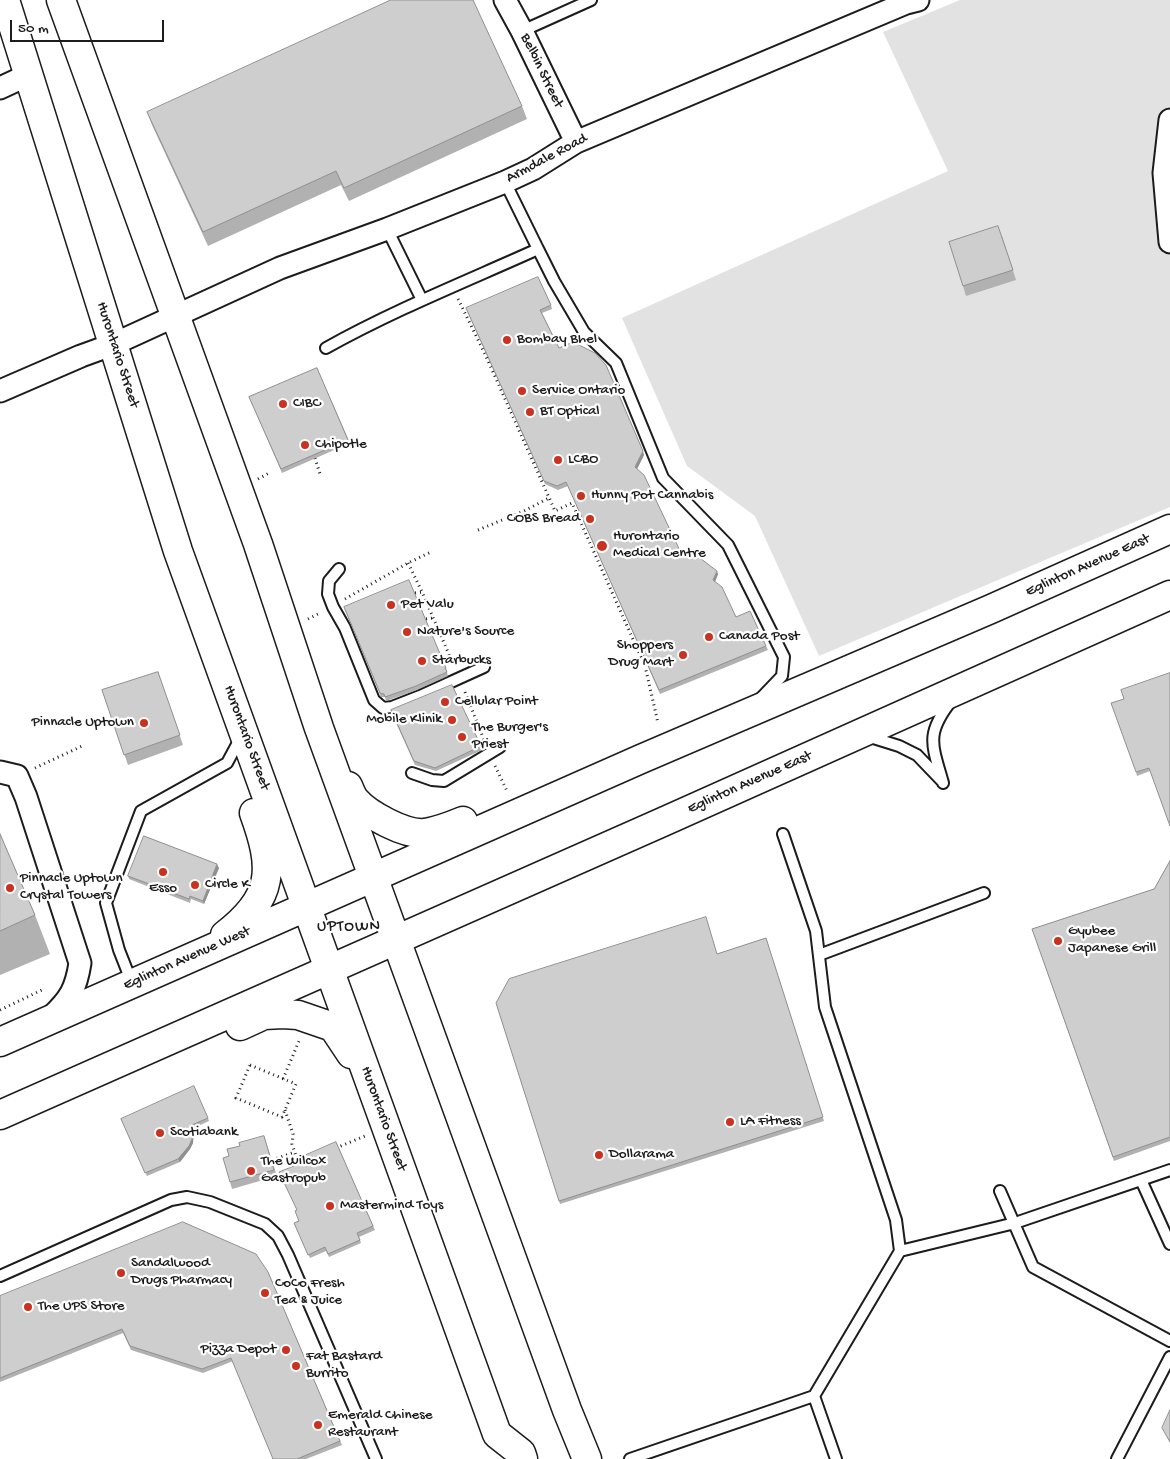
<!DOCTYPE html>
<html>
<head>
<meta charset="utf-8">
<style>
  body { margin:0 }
  #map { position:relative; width:1170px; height:1459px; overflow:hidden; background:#fff; font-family:"Gochi Hand",sans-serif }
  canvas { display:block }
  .scale { position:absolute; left:10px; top:20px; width:154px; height:22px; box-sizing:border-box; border:2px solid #1c1c1c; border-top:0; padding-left:6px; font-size:15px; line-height:18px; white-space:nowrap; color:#1c1c1c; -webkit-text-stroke:4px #fff; paint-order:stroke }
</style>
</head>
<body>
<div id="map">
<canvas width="1170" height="1459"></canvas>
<div class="scale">50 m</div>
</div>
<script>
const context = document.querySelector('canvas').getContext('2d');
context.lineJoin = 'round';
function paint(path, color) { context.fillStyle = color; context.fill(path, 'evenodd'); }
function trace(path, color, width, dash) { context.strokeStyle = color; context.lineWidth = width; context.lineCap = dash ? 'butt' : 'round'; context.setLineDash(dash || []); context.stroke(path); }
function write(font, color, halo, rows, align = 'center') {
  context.font = font + ' "Gochi Hand",sans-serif'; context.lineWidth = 4.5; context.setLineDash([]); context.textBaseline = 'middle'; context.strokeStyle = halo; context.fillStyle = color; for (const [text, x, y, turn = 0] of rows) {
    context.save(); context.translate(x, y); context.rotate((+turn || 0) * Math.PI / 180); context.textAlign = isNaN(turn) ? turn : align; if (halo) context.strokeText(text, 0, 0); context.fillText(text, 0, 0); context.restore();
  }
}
paint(new Path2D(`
  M960,0H1170V507L819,656L755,516L687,466L622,318L948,171L883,32Z`), '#e2e2e2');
const service = new Path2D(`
  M522,31L591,0
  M505,182L538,249
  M387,229L422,300
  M326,348C394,310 467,281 538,249L554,281L584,332L616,363L663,478L728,545L784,657L782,676L760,699
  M339,569L329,581L328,594L333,607L345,628L374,700L383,708L392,707L420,696L484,667
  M867,736L899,746L917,755L941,780
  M412,773L432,780L444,781L500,747
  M943,783C932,744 925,734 952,700
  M783,834L816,931L825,1007L896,1220L900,1251
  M819,955L984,893
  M132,983L119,950L106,903L141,811L227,763L241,737
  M1141,1180L1170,1244
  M1000,1191L1033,1267L1170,1341
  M0,1276L171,1200L187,1197L210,1202L265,1224L278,1236L288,1255L376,1459
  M814,1396L836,1459
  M630,1459L814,1396L900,1251L1015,1223L1170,1170
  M1117,1459L1170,1357`);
const minor = new Path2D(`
  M505,0L522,31L576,142
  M0,88L28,75
  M1170,120L1164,173L1170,242
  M0,391L81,356L114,344L280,268L387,229L505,182L533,169L576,142L906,3L918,0
  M0,772L17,776L26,797L80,963C76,989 70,999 51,1017`);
const primary = new Path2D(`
  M5,0L178,551L497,1434L521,1453L523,1459
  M61,0L258,544L319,728L567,1410L587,1459
  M348,786C350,791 352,796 355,800C368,815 405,835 425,833C438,831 451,826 463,821
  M225,935C275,897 274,868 254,813
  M240,1026L264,1015L283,1014L298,1015L333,1027L351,1054
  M0,1042L641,759L991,609L1170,529
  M0,1115L665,821L1170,595`);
trace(service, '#1c1c1c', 14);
trace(minor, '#1c1c1c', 25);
trace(primary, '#1c1c1c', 31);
trace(new Path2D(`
  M458,299L485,354L555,511L572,503L645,666L658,723
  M315,458L320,474
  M258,479L271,472
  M478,530L524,511L549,498
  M408,563L422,592L454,666
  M415,593L422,592
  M345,599L408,563L431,552
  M308,619L320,613
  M426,619L433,618
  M465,692L484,740
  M495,766L507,791
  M35,768L82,746
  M0,1010L44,989
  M250,1065L296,1084L282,1117L236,1098Z
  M283,1079L299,1041
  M285,1110L293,1134L292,1144L299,1165L301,1164
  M336,1148L365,1136
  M272,1160L295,1152`), '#1c1c1c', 3, [1, 4]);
trace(service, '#fff', 10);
trace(minor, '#fff', 21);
trace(primary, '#fff', 28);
paint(new Path2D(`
  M522,106L527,119L349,201L341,185L208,246L152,125L147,112Z
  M1002,236L1016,280L966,296L963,286Z
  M551,305L552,309L542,313L559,348L644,455L637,469L683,557L718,574L715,582L736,617L766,646L768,650L660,694L568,486L558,490L545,484L467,311Z
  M317,368L350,443L282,473L249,397Z
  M344,607L446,668L448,676L417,690L386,701L385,697H381Z
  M158,672L183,745L128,765L102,690Z
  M1124,699L1150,771L1137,776L1136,772Z
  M392,714L481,746L482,750L436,771L415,765Z
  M0,834L35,915L50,954L0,975Z
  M1170,861V1141L1114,1161L1032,929L1154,889Z
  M219,868L204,904L191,899L190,903L129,879L128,876Z
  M766,938L824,1121L560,1204L496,1003L717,954Z
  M208,1118L209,1121L194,1128L193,1143L190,1149L180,1162L147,1176L121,1119Z
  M264,1136L277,1176L232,1189L230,1182L229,1156L240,1146Z
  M336,1142L375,1230L359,1237L361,1243L329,1257L326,1251L310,1258L294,1223L299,1221L306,1161Z
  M268,1272L342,1445L306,1459H273L233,1361L203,1373L131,1350L123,1333L0,1382V1296Z`), '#b1b1b1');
paint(new Path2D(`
  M643,451L644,455L636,471L635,467Z
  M717,571L718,574L714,584L713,580Z
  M217,864L219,868L204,904L203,901Z
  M192,1125L194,1128L193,1143L190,1149L180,1162L178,1159Z`), '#909090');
const building = new Path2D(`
  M391,0H473L522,106L344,188L336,171L203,232L147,112Z
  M998,226L1013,270L963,286L949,242Z
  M538,277L551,305L540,310L559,348L573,342L595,353L606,365L643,451L635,467L644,475L683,557L692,552L717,571L713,580L722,587L736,617L750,611L766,646L659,690L566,482L557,486L544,481L466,308Z
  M317,368L348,440L281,469L249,397Z
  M409,580L446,668H445L447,672L416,686L385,697L384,694L380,693L344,607Z
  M158,672L180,735L124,755L102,690Z
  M1170,673V826L1149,768L1136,772L1111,703L1124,699L1121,690Z
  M452,685L481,746L435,768L414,761L391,710Z
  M0,834L35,915L0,931Z
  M144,836L217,864L203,901L190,896L189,899L128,876Z
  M1170,861V1137L1113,1157L1032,929L1154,889Z
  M706,917L717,954L766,938L823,1117L559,1201L496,1003L509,979Z
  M194,1086L208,1118L192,1125V1139L189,1146L178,1159L145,1173L121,1119Z
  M264,1136L274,1170L230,1182L223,1158L229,1156L227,1149L240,1146L239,1143Z
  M336,1142L373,1226L357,1233L360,1240L328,1254L325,1247L308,1255L294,1223L299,1221L295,1211L297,1210L279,1172L306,1161L304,1156Z
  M183,1222L256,1254L268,1272L340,1441L297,1459H273L231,1358L202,1369L130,1346L122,1329L0,1378V1296Z
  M1170,1410V1442L1162,1428Z`);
paint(building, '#cecece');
trace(building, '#909090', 1);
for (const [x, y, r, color] of [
  [507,340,5,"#c8321e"],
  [522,391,5,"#c8321e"],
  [283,404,5,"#c8321e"],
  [530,412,5,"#c8321e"],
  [305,445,5,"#c8321e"],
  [558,460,5,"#c8321e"],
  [581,496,5,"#c8321e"],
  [590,519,5,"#c8321e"],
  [602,546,6,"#c8321e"],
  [391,605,5,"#c8321e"],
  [407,632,5,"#c8321e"],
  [709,637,5,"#c8321e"],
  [683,655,5,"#c8321e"],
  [422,661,5,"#c8321e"],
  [445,702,5,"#c8321e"],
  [452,720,5,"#c8321e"],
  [144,723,5,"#c8321e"],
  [462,737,5,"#c8321e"],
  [163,872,5,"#c8321e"],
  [195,885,5,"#c8321e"],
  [10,888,5,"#c8321e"],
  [1058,941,5,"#c8321e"],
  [730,1122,5,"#c8321e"],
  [160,1133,5,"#c8321e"],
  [599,1155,5,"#c8321e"],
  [251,1171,5,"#c8321e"],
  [330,1206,5,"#c8321e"],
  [121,1273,5,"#c8321e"],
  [265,1293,5,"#c8321e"],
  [28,1307,5,"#c8321e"],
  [286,1350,5,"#c8321e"],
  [296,1366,5,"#c8321e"],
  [318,1425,5,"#c8321e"]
]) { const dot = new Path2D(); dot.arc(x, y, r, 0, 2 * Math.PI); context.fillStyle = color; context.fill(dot); trace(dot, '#fff', 2); }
write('15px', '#1c1c1c', '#fff', [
  ["Belbin Street",541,71,64],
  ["Armdale Road",547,159,-28],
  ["Hurontario Street",117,355,72],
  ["Eglinton Avenue East",1088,566,-24],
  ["Hurontario Street",246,738,70],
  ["Eglinton Avenue East",750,783,-24],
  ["Eglinton Avenue West",187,959,-24],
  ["Hurontario Street",383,1119,70]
]);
write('15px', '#1c1c1c', '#fff', [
  ["Bombay Bhel",517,340],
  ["Service Ontario",532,391],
  ["CIBC",293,404],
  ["BT Optical",540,412],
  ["Chipotle",315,445],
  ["LCBO",568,460],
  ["Hunny Pot Cannabis",591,496],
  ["COBS Bread",580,519,"right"],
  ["Hurontario",613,537],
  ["Medical Centre",613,554],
  ["Pet Valu",401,605],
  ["Nature's Source",417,632],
  ["Canada Post",719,637],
  ["Shoppers",673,646,"right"],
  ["Drug Mart",673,663,"right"],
  ["Starbucks",432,661],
  ["Cellular Point",455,702],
  ["Mobile Klinik",442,720,"right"],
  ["Pinnacle Uptown",134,723,"right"],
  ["The Burger's",472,728],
  ["Priest",472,745],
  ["Pinnacle Uptown",20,879],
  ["Crystal Towers",20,896],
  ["Circle K",205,885],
  ["Esso",163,889,"center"],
  ["Gyubee",1068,932],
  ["Japanese Grill",1068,949],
  ["LA Fitness",740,1122],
  ["Scotiabank",170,1133],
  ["Dollarama",609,1155],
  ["The Wilcox",261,1162],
  ["Gastropub",261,1179],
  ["Mastermind Toys",340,1206],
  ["Sandalwood",131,1264],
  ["Drugs Pharmacy",131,1281],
  ["CoCo Fresh",275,1284],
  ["Tea & Juice",275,1301],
  ["The UPS Store",38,1307],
  ["Pizza Depot",276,1350,"right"],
  ["Fat Bastard",306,1357],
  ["Burrito",306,1374],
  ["Emerald Chinese",328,1416],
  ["Restaurant",328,1433]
], 'left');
context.letterSpacing = '1px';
write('16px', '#1c1c1c', '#fff', [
  ["UPTOWN",349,928]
]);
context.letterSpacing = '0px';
</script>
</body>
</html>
